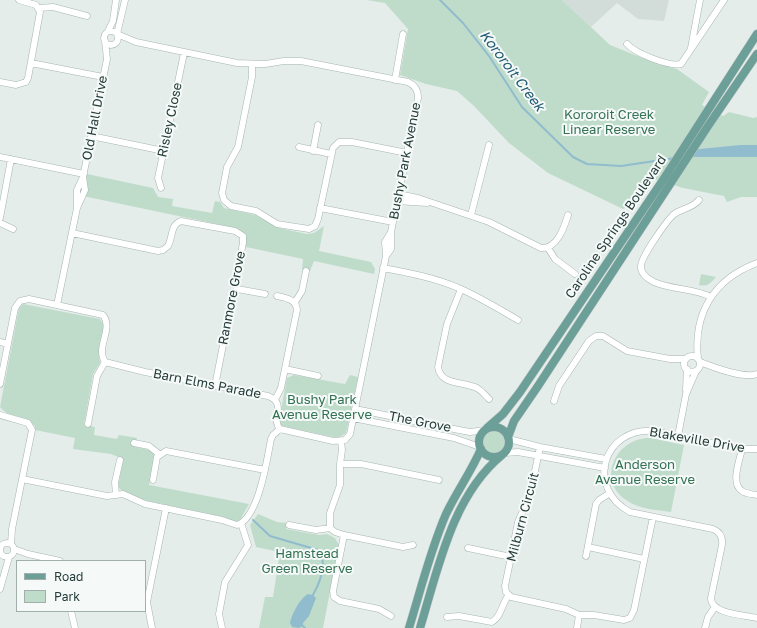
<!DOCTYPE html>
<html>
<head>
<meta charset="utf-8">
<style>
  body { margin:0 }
  #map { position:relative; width:757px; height:628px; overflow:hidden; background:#e4edea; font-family:"Golos Text",sans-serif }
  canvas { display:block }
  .legend { position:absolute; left:16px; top:560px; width:130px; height:52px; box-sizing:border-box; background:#f5f9f8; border:1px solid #a2aeac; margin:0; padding:5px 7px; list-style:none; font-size:12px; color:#253d3a }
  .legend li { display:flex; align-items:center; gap:8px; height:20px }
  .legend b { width:20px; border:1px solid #a2aeac }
</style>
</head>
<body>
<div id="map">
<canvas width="757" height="628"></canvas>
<ul class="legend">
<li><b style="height:5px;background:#6c9f98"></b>Road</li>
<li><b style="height:11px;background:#bfdccb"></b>Park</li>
</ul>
</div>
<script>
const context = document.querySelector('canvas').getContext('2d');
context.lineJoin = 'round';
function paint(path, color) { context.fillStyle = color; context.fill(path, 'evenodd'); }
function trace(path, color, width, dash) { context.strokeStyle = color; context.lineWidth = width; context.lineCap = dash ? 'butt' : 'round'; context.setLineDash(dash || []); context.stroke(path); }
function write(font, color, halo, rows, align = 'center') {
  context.font = font + ' "Golos Text",sans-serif'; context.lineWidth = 4; context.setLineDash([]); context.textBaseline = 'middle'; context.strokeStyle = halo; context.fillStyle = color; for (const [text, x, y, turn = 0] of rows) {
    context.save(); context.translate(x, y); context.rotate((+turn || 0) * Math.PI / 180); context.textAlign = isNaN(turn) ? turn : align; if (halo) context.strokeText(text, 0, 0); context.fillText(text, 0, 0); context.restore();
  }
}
paint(new Path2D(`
  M562,0H669L664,21L638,19L617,3L591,27Z`), '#d2dcd9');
paint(new Path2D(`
  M367,0H562L610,45L660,65L677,69L709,92L702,105L723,116L729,112L753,118L757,117V197H741L727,202L724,196L683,188L654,179L639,201L623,209L548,173L509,143L474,106L457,91L426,84L400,75L408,29L385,3Z
  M87,174L153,188L158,197L173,199L172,206L212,213L215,201L220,202L224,208L255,215L279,228L307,234L314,233L324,226L319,251L371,262L375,269L374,274L314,261L310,271L302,269L303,259L246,247L245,235L236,228L83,196Z
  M701,274L716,277C710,283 709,287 699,285Z
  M23,304L100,319L104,326L99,356L100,363L93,374L84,425L95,427L94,435L117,439L119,435L137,438L136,447L149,450L155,455L149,485L249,504L240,520L234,522L224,517L139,499C132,494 123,493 118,487L123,459L111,454L73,449L75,438L35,430V426C22,415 11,420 0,407L19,308Z
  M294,375L345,384L350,375L358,377L346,433L338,438L282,426L279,421L287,378Z
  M483 442a11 11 0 1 1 22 0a11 11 0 1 1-22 0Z
  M651,438L684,445L671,512C657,510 638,509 626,500C596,479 616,437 651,438Z
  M258,514L277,522L287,523L286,529L319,535L327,534L335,538L339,545L323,628H259L265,597H273L280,552L256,547L250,525Z`), '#bfdccb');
paint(new Path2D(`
  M741,145H757V157H691L689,150Z
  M308,594L313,595L316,598L309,616L303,623V626L299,628L292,627L290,623C292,614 300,598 308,594Z`), '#90bccd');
trace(new Path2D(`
  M440,0L463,23L489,56L522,107L573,157L587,164L621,166L675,158
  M253,520L270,536L318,550C328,562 320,582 313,595
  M303,626L305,628`), '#90bccd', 2);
const minor = new Path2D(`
  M39,8L53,7L87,16
  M108,31L113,21L116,0
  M104 38a7 7 0 1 1 14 0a7 7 0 1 1-14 0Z
  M117,34L136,42L237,63L265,64L284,61H301L408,82C415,85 418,90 418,98L391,232V249L386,256
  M117,34L125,0
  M627,44C635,53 669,67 681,64L724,0
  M691,48L700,0
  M31,63L103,77
  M252,65V77L238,147L227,167L222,193L224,200L231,206L256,211L277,224L309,229L315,226L318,219L333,148L339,142H352L407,153
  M395,80L403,34
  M0,82L16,85L26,82L28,78L40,12L36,5L19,0
  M91,136L164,151
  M299,147L331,154
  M313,151L318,125
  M0,157L84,174
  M161,188L158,178L184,53
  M398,194L418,198L489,222L541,248C557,249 564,228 568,215
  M699,200C692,209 681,208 673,215C666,222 640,258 641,267C641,274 648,279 654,282C672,290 693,288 711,297
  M397,201L427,203
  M77,208V190L83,177L107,59L105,41
  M320,208L393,222
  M471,215L489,145
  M0,218L11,159
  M0,223L13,229
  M72,233L158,251L163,250L168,246C173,237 170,225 181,221L235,231L243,236V243L236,278L237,289L232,299L215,386
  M548,248L555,259L575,274
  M383,268C410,273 436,278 461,289C481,298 499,309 518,320
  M237,289L265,294
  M461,289L447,324L438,367C441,386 463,381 477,388C482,391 485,395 489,399
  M295,302L302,291L306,271
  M57,305L77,208L85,190L83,177
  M0,342L8,344
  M684 364a8 8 0 1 1 16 0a8 8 0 1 1-16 0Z
  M698,359C693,313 714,279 757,263
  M105,362L145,372L268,396C288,404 270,418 280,429L333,441L345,440L350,434L386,256L385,242L391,232
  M700,362C713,367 743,379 757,374
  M285,369L318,376
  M0,384L15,308L20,301L29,299L103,315C114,329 95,347 105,362L97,376L88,424
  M686,390L687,369
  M275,400L281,388L297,310C296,299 286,298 277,296
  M554,401L559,386L589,341L596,336H603L627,351L670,359H686
  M355,409L459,430L470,432L485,430
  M0,415L28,423L32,430L12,529L11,544
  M353,418L454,438L480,447
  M678,436L686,394L696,371
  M509,439L540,447L606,459
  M341,441L342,450L340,464V485L330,513V528L335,532L344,535L403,547L413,545
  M134,443L149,446L159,454
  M540,447L530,495L518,522L511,557L505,586L506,592L511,597L566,609L579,615H594L624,620L630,618L634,610L653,517
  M742,449C740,459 730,484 742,491C746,494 752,494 757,495
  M757,449H742L654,431C603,427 585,488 630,512L713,529C720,532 723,537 722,545L711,598C711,614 744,615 757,618
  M505,453L518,452L605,468
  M340,464H361L439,480
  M22,479L107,496L123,494L145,504L222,520L237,525C259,518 267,459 271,439L273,435L280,429
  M153,480L157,457L166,451L265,470
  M116,495L115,482L120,460
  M289,525L316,530L330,528
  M344,535L333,591L334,597L340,601L379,609L391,616
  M0 550a7 7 0 1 1 14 0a7 7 0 1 1-14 0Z
  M588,547L644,559
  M468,548L511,557
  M14,549L28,554L60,561
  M586,556L596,504L599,500L610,493
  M0,589L9,557
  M71,611L75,628
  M447,617L459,616L492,622C501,617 502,604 508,596
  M152,628L147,602L166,508
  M222,628L219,614L225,582L248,545L241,523
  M577,628L579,615
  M705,628L708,617L715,607`);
const major = new Path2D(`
  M479 442a15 15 0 1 1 30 0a15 15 0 1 1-30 0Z
  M487,428L503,414L520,392L663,180L757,34
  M508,437L514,421L538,386L708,126L757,54
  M409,628C421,589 430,551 446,514C457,491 471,472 481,449
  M420,628C438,569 452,496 502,455`);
trace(minor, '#a7b5b2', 7);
trace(major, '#c2c9c8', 9);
trace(minor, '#fff', 6);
trace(major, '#6c9f98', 8);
write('13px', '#327153', '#f5f9f8', [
  ["Kororoit Creek",609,115],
  ["Linear Reserve",609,130],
  ["Bushy Park",322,400],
  ["Avenue Reserve",322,415],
  ["Anderson",645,465],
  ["Avenue Reserve",645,480],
  ["Hamstead",307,554],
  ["Green Reserve",307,569]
]);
write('13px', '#253d3a', '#f5f9f8', [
  ["Old Hall Drive",95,118,-79],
  ["Risley Close",170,120,-78],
  ["Bushy Park Avenue",405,161,-79],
  ["Caroline Springs Boulevard",616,227,-56],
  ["Ranmore Grove",232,298,-79],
  ["Barn Elms Parade",207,384,11],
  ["The Grove",420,422,11],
  ["Blakeville Drive",697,440,10],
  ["Milburn Circuit",523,517,-75]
]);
write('italic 14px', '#235d75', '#f5f9f8', [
  ["Kororoit Creek",512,71,53]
]);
</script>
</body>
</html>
